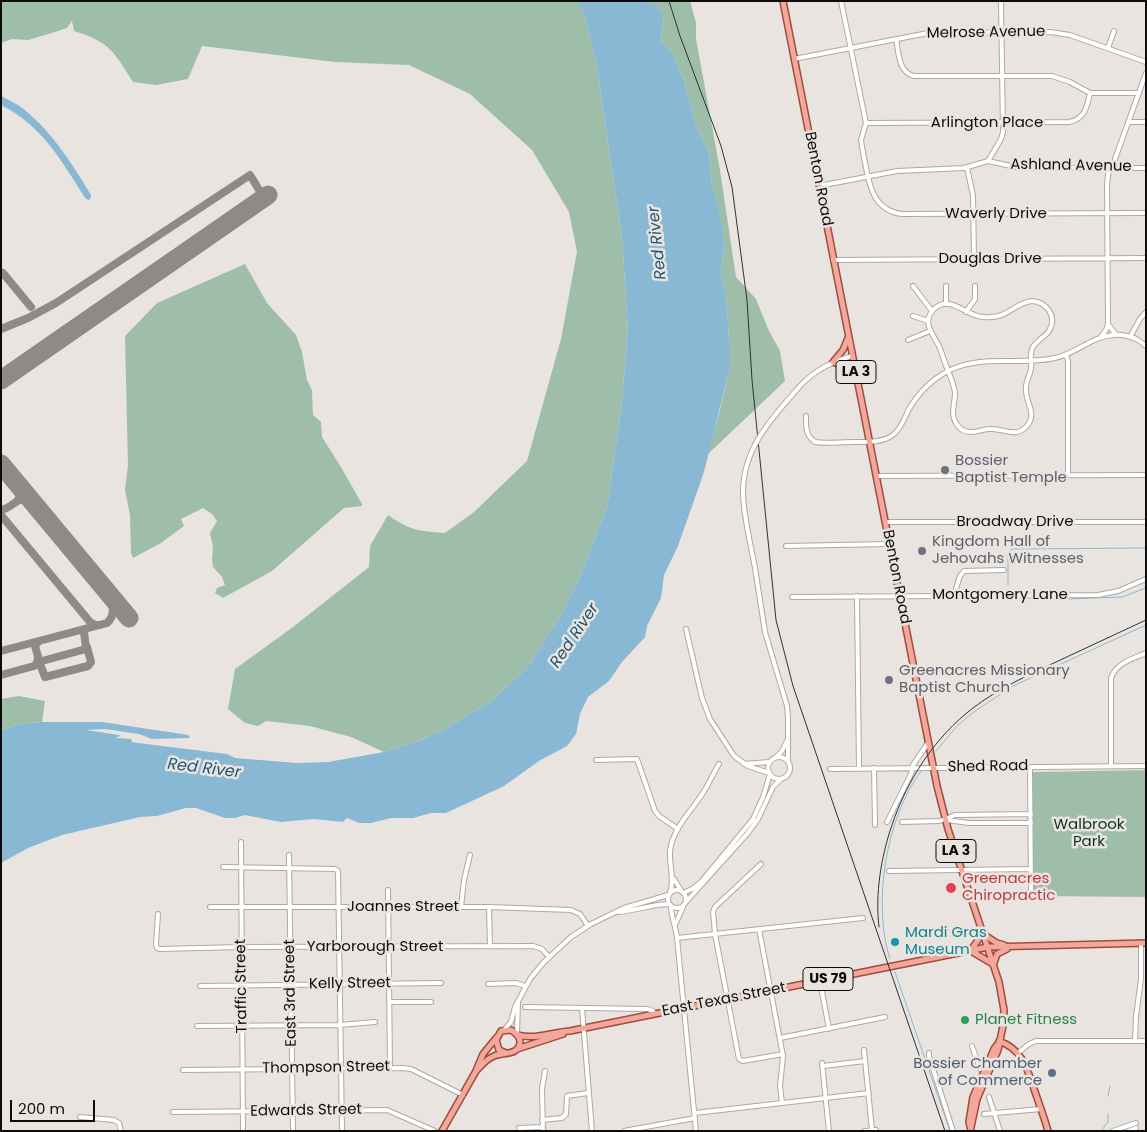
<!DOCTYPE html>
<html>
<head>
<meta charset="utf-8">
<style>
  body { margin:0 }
  #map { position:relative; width:1147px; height:1132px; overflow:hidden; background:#eae4e0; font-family:Poppins,sans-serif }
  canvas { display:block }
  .frame { position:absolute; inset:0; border:2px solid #0e0c0b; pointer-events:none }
  .scale { position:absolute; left:10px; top:1100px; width:85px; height:22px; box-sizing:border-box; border:2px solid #0e0c0b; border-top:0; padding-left:6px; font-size:15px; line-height:18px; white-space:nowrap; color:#0e0c0b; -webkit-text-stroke:4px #eae4e0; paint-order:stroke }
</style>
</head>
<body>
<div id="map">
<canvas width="1147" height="1132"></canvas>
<div class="frame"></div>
<div class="scale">200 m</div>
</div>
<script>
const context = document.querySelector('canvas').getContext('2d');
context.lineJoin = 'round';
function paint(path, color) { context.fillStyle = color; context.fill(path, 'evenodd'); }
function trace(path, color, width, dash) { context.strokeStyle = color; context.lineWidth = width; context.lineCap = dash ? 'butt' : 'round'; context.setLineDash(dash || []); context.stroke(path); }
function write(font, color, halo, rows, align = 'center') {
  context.font = font + ' Poppins,sans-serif'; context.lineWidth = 5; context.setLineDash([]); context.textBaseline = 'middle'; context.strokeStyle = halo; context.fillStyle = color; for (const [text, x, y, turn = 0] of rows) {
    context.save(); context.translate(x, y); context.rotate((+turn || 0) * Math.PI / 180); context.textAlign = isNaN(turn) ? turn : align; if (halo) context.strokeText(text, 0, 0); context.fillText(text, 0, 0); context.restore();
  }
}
paint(new Path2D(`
  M1,1H577L585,17L596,61L622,237L628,331L621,409L607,508L579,579L562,614L527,668L490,702L444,730L416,742L384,752L351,737L310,726L266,721L258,726L245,723L228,709L235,669L293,627L369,567L370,546L388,515C409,530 419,531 445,533L474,512L527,461L561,339L577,252L569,212L532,150L470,94L409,65L335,62L202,46L188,79L156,85L133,82C114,52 110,42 74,31L72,21L67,28L55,32L28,40L12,39L1,43Z
  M644,1H690L696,23V39L720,170L736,277L756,299L769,331L780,351L785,381L707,455L719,414L729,371V338L727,307L721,272L724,245L712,185L709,152L697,129L683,78L672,53L660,40L664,17L652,5Z
  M245,264L267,303L296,335L302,352L307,380L312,390L313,415L321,422L322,437L341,467L362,504V506L344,508L272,571L223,598L215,593L217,588L225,585L222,577L213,567L212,560L213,547L210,533L217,521L212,514L203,508L181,519L184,526L161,543L133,558L131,553L130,515L125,490L128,465L125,336L157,303Z
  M19,696L45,701L42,722L18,724L1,731V699Z
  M1146,770V897L1033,896V772Z`), '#9ebeaa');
paint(new Path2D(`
  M577,1H644L656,6L664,17L660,40L672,53L683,78L697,129L709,152L712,185L721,222L724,245L721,272L727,307L729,338V371L704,472L678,546L664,575L661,598L647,626L645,637L622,662L609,681L588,697L580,714L576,734L567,746L539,761L504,786L446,813H431L413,818H391L371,823H359L347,818L343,822L313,819L281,822L245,815L235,818H225L196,808H186L157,816L140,817L62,835L28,848L1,863V731L18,724L42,722H102L182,734L188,735L190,738L152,739L139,734L105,729L86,730L119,735L121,736L117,737V738L131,739L132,742L138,743L227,754L235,758L297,763L328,762L384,752L416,742L444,730L490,702L527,668L562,614L579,579L607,508L621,409L628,331L622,237L596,61L585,17Z
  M1,96C7,99 13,102 18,105C49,127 72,163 91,195V198L89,200L86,199C61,161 44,127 1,105Z`), '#89b8d4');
trace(new Path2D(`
  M1008,585V552L1012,549L1146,548
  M1067,599L1122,597L1146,588
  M936,751L958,725L975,711L1013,686L1146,625
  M890,959C872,904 886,818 921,771
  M895,972L950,1131
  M1108,1096L1110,1086
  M1101,1131L1108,1122V1114`), '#89b8d4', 1);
trace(new Path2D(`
  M3,273L31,307
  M1,329L28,318L56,303L250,175L264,198
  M18,500L21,493L19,485
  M1,510C14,508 19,492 33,502
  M1,515L90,622L95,625H100
  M38,642L35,646L39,660L42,661L86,649L84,632L85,629
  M1,651L107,623C116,615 113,604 109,594
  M42,661L40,664L45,677L88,666L91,662L87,647
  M1,675L34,666L37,663L38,658`), '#8f8a88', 8);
trace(new Path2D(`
  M1,380L268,195
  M1,464L129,618`), '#8f8a88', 19);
const minor = new Path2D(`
  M841,1L866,123L861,140L862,147C868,174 868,211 903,214L1146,213
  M896,39C899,53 898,72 914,76H1052L1070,82L1090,93H1139
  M1108,48L1114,31
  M794,59L928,33L1050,32L1070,35L1146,62
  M1128,122H1146
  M866,123L1069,122C1085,119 1087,107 1090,93
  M988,161L1001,139L1003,132L1001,1
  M967,168L973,195L974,260
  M1109,168L1107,184L1108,324L1116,335
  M1114,168L1115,159L1146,73
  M819,186L897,171L964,168L988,161L1020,168H1146
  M833,260L1146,258
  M913,286L932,311
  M946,286V304
  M1032,301C1046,302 1058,316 1049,331C1045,337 1037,340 1033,347C1029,353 1032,362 1031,369C1030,375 1026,381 1026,387C1024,402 1039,413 1026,427C1015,438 1003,428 990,429C984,429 978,432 971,432C965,432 959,429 956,423C950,414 955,403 955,393C954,384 950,376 947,368C944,361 942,353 939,346C933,334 921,322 934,309C950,294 966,316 983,317C1008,320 1013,303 1032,301Z
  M966,312L975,299V286
  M913,316L928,321
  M1101,337L1106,330L1108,324
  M1130,337L1140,319L1146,312
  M908,340L930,331
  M1066,355L1068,361V475
  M800,386C815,370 831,362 852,356
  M806,416C806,426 805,435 815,442C827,444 840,442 853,442C866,442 882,443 893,435C901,429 905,417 909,409C919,392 932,379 950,370C984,354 1019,366 1055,358C1076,354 1092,336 1114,335C1126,334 1137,338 1146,346
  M876,476L1146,475
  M885,522H1146
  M786,546L889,544
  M755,568L765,632L787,706L788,718V762
  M954,595L960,576L964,571L1004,570
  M857,596L859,769
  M792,597L1098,595L1118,591L1146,579
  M686,629L702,698L710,719L734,756L748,766L769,773
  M768 768a11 11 0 1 1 22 0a11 11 0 1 1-22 0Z
  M775,758L782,751L787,741
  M596,760L637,759L655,811L659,816L678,829
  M744,764L769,762
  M1111,766V678C1116,663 1132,659 1146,653
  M1030,767L1031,892
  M874,768L875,825
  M830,769L1146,766
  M946,820L969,823H1031
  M887,822L911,774L913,765L928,743
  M902,822L940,821L955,815L1031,814
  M241,842L243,1131
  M289,855L293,1131
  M761,864L715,907L713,912L715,934L739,1059L743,1061L783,1054
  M223,867L335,869L338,871L342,1131
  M889,871L1031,869
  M674,879L682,892
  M668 899a9 9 0 1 1 18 0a9 9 0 1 1-18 0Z
  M388,890L390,1067
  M670,893C675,878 669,866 670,851C673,826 695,808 706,788C711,779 714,772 719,764
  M683,893L692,889L701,882L753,819L763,797L770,774
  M686,902L747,834L758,819L773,787L781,779
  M671,906C671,917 676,927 677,938L696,1131
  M210,907H489L571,910L580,914L588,926
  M461,907L464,880L470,855
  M489,907L490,946
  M618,912C636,911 652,904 669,904
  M158,914L156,944L157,948L159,949L241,947L533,946L542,949L549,957
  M675,925L683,907
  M759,929L783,1056L780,1086L782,1103
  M677,938L863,918
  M820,981L829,1029
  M488,984L516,983L525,986
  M200,986L441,983
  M390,1002H431
  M525,1007L647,1009L653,1011L655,1014
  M582,1008L592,1131
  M197,1026L340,1025L375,1022
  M504,1030L511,1022L515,1007L530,979L543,963L571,937L591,924L624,908L668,895
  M517,1034L518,1002
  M780,1038L885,1017
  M1135,1041L1136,1017L1141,979V943
  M972,1046L980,1069
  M864,1050L872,1130
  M929,1053V1056L953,1131
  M1018,1053L1029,1044L1036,1041H1146
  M822,1063L829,1131
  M823,1066L865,1061
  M183,1070L403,1068L411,1069L463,1095
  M989,1097L1000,1131
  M173,1112L387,1110L435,1131
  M695,1113L869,1093
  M984,1114L1041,1109
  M80,1117L114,1120L119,1123L121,1131
  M542,1120L562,1118L566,1114L567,1096L588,1093
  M519,1128L543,1127
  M543,1131L542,1089L545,1071
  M624,1131L695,1118
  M865,1131L876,1130
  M1113,1131L1136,1123
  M1128,1131L1136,1128`);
const major = new Path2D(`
  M783,1L937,786L948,829L999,982L1004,1010L1003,1026L998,1050L977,1099L971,1127
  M848,338L843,350L833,362L848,369L857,379
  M983,934L997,943L1004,945
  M971,950L983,933
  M971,951L993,964
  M994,963L997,954L1007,949
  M518,1035C535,1040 553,1032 570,1031L988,947L1146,943
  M999,1041C1022,1049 1027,1068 1034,1089C1039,1103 1044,1117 1048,1131
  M517,1049L563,1034
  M476,1071C481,1066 486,1059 494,1056C503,1052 519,1056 520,1042C520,1036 516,1033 511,1030L501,1031L496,1040L499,1050L506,1053
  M442,1131L476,1071L483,1054L497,1037
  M971,1131L969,1122L973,1097L994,1049L997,1045`);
trace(minor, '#aea8a5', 6);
trace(major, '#9e4c3d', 8);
trace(minor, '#fff', 4);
trace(major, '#f3a89b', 5);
trace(new Path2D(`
  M669,1L680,36L721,146L732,187L747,300L752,380L776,620L793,686L945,1131
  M879,927C875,894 881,857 892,825C907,780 935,737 973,708C998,689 1028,675 1056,662C1086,648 1116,634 1146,620`), '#343130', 1);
const minorBridge = new Path2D(`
  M755,568C751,545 743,515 743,492C743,447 773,417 800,386`);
trace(minorBridge, '#aea8a5', 6, []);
trace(minorBridge, '#fff', 4);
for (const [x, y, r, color] of [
  [945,470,5,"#6b7280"],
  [922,551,5,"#6b7280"],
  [889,680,5,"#6b7280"],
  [951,888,6,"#e0444e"],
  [895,942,5,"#0f9aa8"],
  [965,1020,5,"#2e9e5b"],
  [1052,1073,5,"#5c6f8a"]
]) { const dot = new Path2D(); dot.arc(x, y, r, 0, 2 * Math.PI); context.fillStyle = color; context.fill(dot); trace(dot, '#eae4e0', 2); }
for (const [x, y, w] of [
  [856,372,40],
  [956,851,40],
  [828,979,50]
]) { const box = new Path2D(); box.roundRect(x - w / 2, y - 11.5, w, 23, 4); context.fillStyle = '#eae4e0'; context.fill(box); trace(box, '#0e0c0b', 1); }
write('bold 14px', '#0e0c0b', null, [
  ["LA 3",856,372],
  ["LA 3",956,851],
  ["US 79",828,979]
]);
write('15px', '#0e0c0b', '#eae4e0', [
  ["Melrose Avenue",986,33,-1],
  ["Arlington Place",987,123],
  ["Ashland Avenue",1071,166,1],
  ["Benton Road",818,179,79],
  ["Waverly Drive",996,214],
  ["Douglas Drive",990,259],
  ["Broadway Drive",1015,522],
  ["Benton Road",896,577,79],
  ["Montgomery Lane",1000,595],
  ["Shed Road",988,767,-1],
  ["Joannes Street",403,907],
  ["Yarborough Street",375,947],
  ["Kelly Street",350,984,-1],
  ["Traffic Street",242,986,-91],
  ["East 3rd Street",291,993,-91],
  ["East Texas Street",724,1000,-11],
  ["Thompson Street",326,1068,-1],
  ["Edwards Street",306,1111,-1]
]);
write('15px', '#5b616d', '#eae4e0', [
  ["Bossier",955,461],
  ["Baptist Temple",955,478],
  ["Kingdom Hall of",932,542],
  ["Jehovahs Witnesses",932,559],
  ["Greenacres Missionary",899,671],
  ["Baptist Church",899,688]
], 'left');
write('15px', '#0b321f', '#eae4e0', [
  ["Walbrook",1089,825],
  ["Park",1089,842]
]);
write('15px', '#be3a42', '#eae4e0', [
  ["Greenacres",962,879],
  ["Chiropractic",962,896]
], 'left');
write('15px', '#0d838f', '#eae4e0', [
  ["Mardi Gras",905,933],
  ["Museum",905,950]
], 'left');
write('15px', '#27864d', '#eae4e0', [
  ["Planet Fitness",975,1020]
], 'left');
write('15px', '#4e5e75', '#eae4e0', [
  ["Bossier Chamber",1042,1064],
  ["of Commerce",1042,1081]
], 'right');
write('italic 16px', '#1e5673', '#eae4e0', [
  ["Red River",658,243,-96],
  ["Red River",575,636,-56],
  ["Red River",204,769,7]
]);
</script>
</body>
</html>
